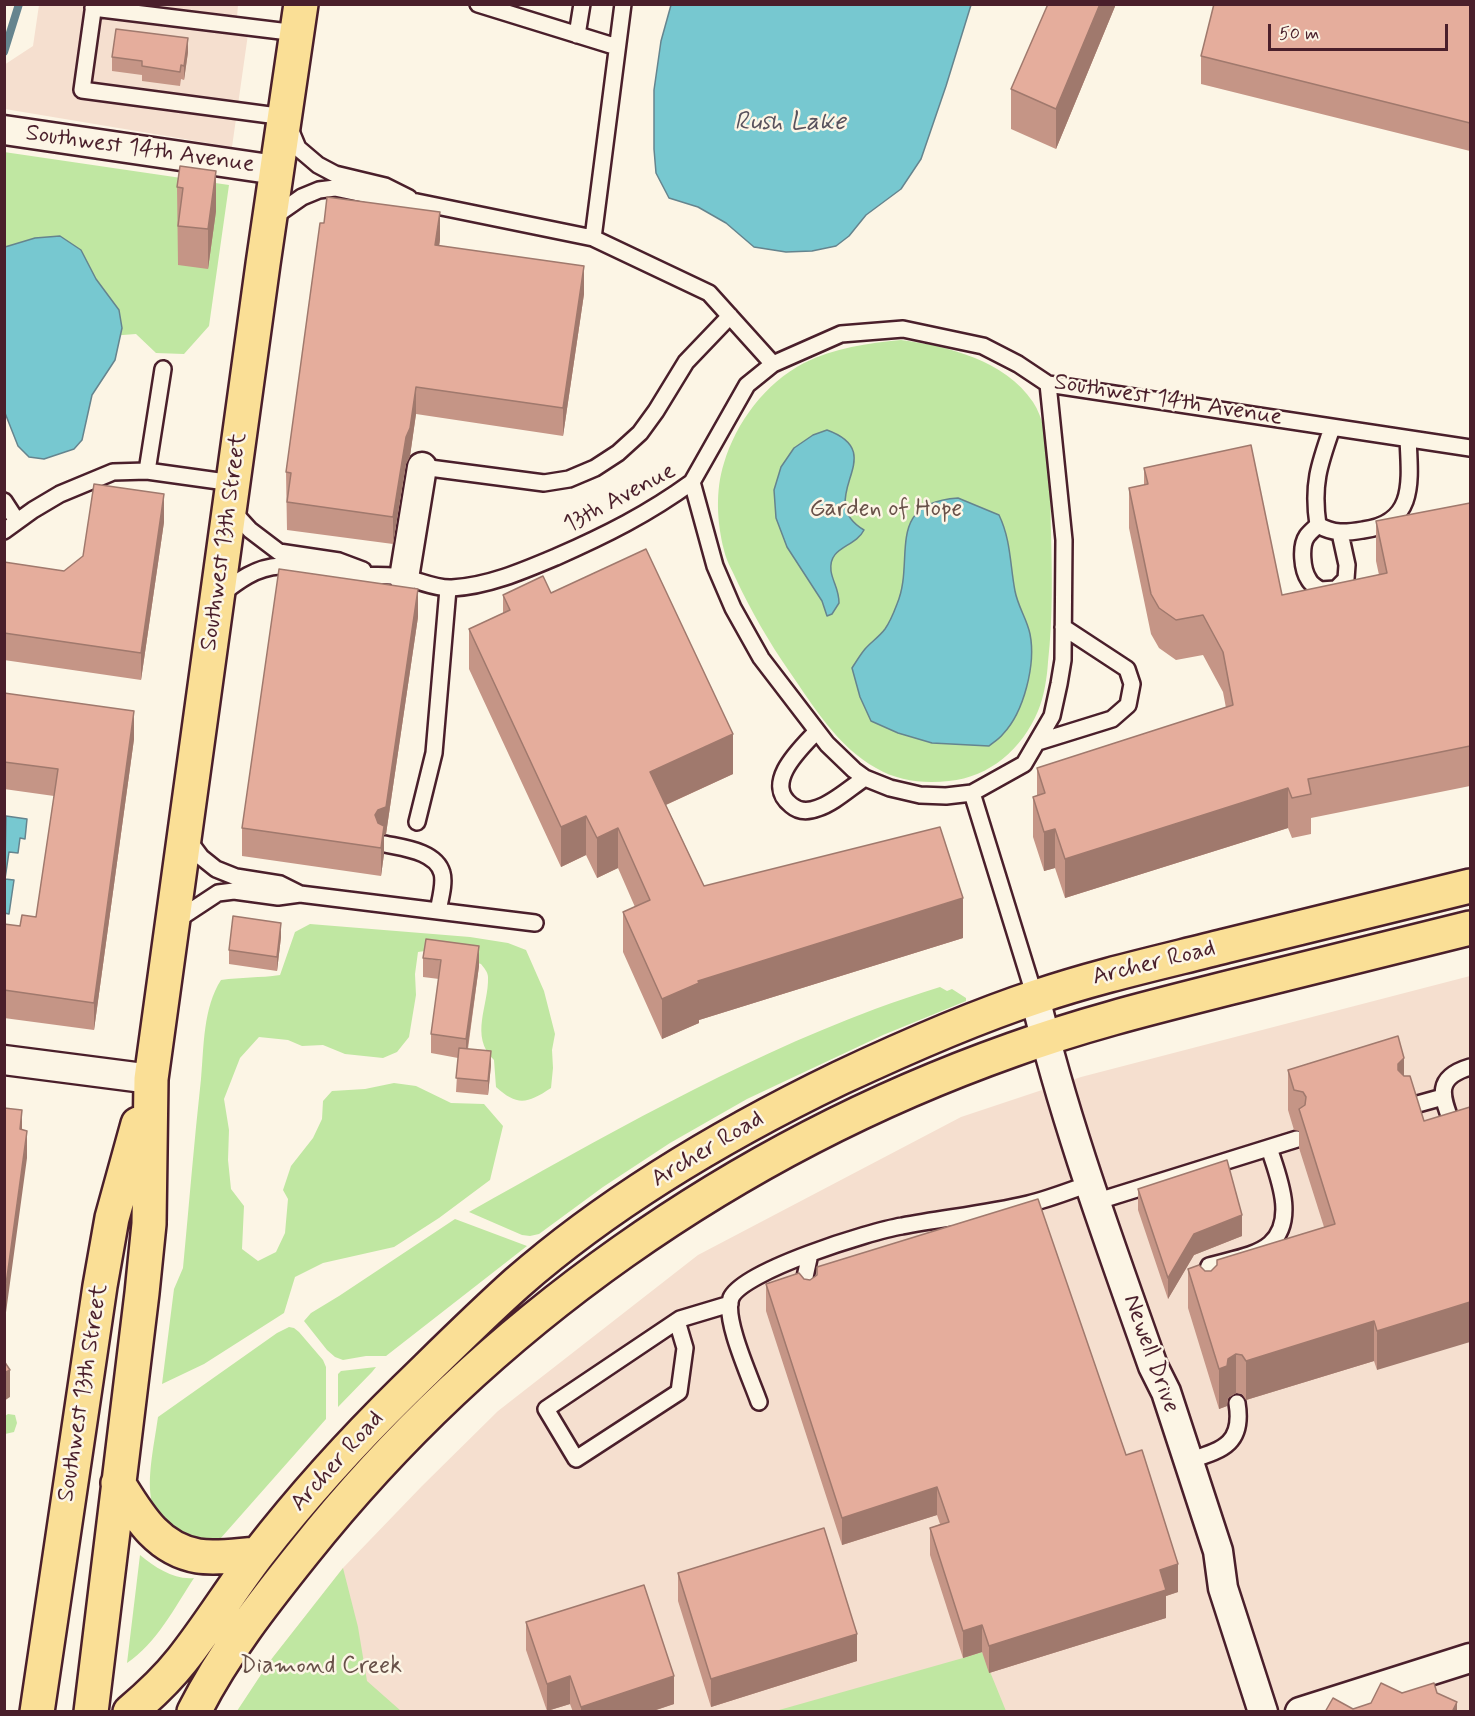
<!DOCTYPE html>
<html>
<head>
<meta charset="utf-8">
<style>
  body { margin:0 }
  #map { position:relative; width:1475px; height:1716px; overflow:hidden; background:#fcf5e5; font-family:Mynerve,sans-serif }
  canvas { display:block }
  .frame { position:absolute; inset:0; border:6px solid #4a1f2b; pointer-events:none }
  .scale { position:absolute; left:1268px; top:24px; width:180px; height:27px; box-sizing:border-box; border:3px solid #4a1f2b; border-top:0; padding-left:8px; font-size:18px; line-height:21px; white-space:nowrap; color:#4a1f2b; -webkit-text-stroke:4px #fcf5e5; paint-order:stroke }
</style>
</head>
<body>
<div id="map">
<canvas width="1475" height="1716"></canvas>
<div class="frame"></div>
<div class="scale">50 m</div>
</div>
<script>
const context = document.querySelector('canvas').getContext('2d');
context.lineJoin = 'round';
function paint(path, color) { context.fillStyle = color; context.fill(path, 'evenodd'); }
function trace(path, color, width, dash) { context.strokeStyle = color; context.lineWidth = width; context.lineCap = dash ? 'butt' : 'round'; context.setLineDash(dash || []); context.stroke(path); }
function write(font, color, halo, rows, align = 'center') {
  context.font = font + ' Mynerve,sans-serif'; context.lineWidth = 5; context.setLineDash([]); context.textBaseline = 'middle'; context.strokeStyle = halo; context.fillStyle = color; for (const [text, x, y, turn = 0] of rows) {
    context.save(); context.translate(x, y); context.rotate((+turn || 0) * Math.PI / 180); context.textAlign = isNaN(turn) ? turn : align; if (halo) context.strokeText(text, 0, 0); context.fillText(text, 0, 0); context.restore();
  }
}
paint(new Path2D(`
  M39,5H238L237,17L250,20L232,147L5,109L4,65L33,46Z
  M1470,976V1711L237,1712L270,1661L343,1568L422,1486L498,1411L698,1255L961,1117L1081,1077Z`), '#f5dfcf');
paint(new Path2D(`
  M4,152L229,185L209,326L184,354L156,353L136,334L83,338L5,386Z
  M901,340C947,346 1005,360 1033,402C1053,432 1050,495 1051,531C1052,575 1053,618 1048,662C1047,678 1044,697 1038,711C1022,749 990,777 949,781C924,784 898,781 876,768C837,746 814,707 789,671C769,642 751,611 736,579C732,570 726,560 724,550C717,523 715,491 724,463C736,423 765,383 804,363C834,348 868,343 901,340Z
  M310,924L470,937L508,943L526,950L544,991L555,1034L552,1050L553,1068L551,1088C527,1104 517,1106 496,1087L494,1060C469,1036 489,1006 488,977C488,972 484,968 481,964L432,950L418,952L415,974L416,995L409,1037L397,1052L383,1058L345,1054L323,1045L302,1046L288,1040L259,1037L240,1058L224,1099L229,1130L228,1160L231,1189L244,1206L242,1249L258,1261L276,1252L285,1233L288,1199L283,1190L291,1166L313,1138L322,1119L323,1101L332,1091L365,1089L394,1083L416,1086L451,1103L484,1104L503,1126L490,1180L439,1218L394,1247L323,1263L295,1277L284,1313L204,1364L162,1384L174,1289L183,1268C189,1205 194,1142 201,1079C204,1046 203,1008 221,980C241,977 260,978 280,975L295,932Z
  M940,987L947,991L952,989L966,998V1001L883,1035L747,1099L670,1143L603,1187L539,1234L530,1236L522,1235L469,1212C601,1138 733,1062 875,1009C896,1001 918,994 940,987Z
  M455,1219L527,1246L386,1356H366L343,1360L335,1357L327,1350L304,1321L311,1313L339,1296Z
  M289,1327L294,1328L299,1332L323,1360L326,1367V1419L220,1539C130,1540 149,1480 158,1417L277,1333Z
  M376,1367L372,1372L338,1407V1374L341,1371Z
  M8,1414L15,1415L17,1423L14,1432L5,1434V1416Z
  M140,1555C156,1568 174,1580 194,1578C175,1607 156,1644 127,1663Z
  M343,1568L358,1627L367,1681L401,1711H237L270,1661Z
  M982,1652L1006,1711L772,1712L963,1658Z`), '#c0e7a2');
const water = new Path2D(`
  M671,5V4L971,5L946,86L921,159L901,189L866,215L849,236L836,246L812,251L786,252L754,247L726,223L698,207L669,198L656,173L654,149V90L661,41Z
  M60,236L81,250L96,279L119,310L122,328L115,360L92,395L82,440L74,449L44,459L29,457L18,446L5,413V247L35,238Z
  M827,430C893,454 811,498 864,530C855,548 828,546 831,571C833,583 839,589 839,603L832,614L827,616L822,601L787,547L776,518L774,490L781,467L794,448L813,435Z
  M958,498L999,515C1011,540 1010,565 1015,591C1018,607 1027,619 1030,634C1036,664 1024,712 1003,734C999,739 994,742 989,746L932,743L898,733L871,721L860,697L852,668C856,662 860,655 865,649C871,642 879,637 885,629C890,622 894,612 897,604C916,560 883,503 958,498Z
  M6,816L27,819L25,839L20,838L18,853L9,852L5,879L14,880L9,914L4,913Z`);
paint(water, '#77c8d0');
trace(water, '#65848e', 1.5);
trace(new Path2D(`
  M4,52L19,4`), '#65848e', 8);
const service = new Path2D(`
  M94,4L82,90L285,117L298,148L318,165L335,174L385,186L409,198
  M478,4L617,47
  M93,8L297,33
  M577,35L582,4
  M272,218L302,197L319,190L335,188L382,198L417,202L593,238L709,293L773,364
  M593,238L623,4
  M1332,428C1319,465 1312,485 1318,525C1334,534 1345,533 1363,530C1416,523 1410,481 1408,439
  M422,467L544,483L569,479L595,468L618,453L640,433L656,411L686,362L730,316
  M147,471L163,369
  M692,482L747,385L773,364L841,334L903,329L983,346L1018,364L1048,384L1470,448
  M4,501L17,521
  M230,508L250,530L279,552L339,561L363,570
  M1318,525C1315,528 1310,532 1307,536C1300,546 1302,570 1309,580C1311,584 1316,587 1320,590L1336,589L1346,579L1347,565L1340,533
  M4,531L33,510L60,494L113,472L147,471L233,483
  M220,595C238,581 256,567 280,566C300,566 319,574 339,575C361,576 380,574 403,577C418,580 436,589 452,588C488,586 523,571 556,557C606,535 648,514 692,482L715,566L733,608L761,658L827,744L854,770L865,778L890,788L920,795L946,796L972,793L1024,764L1052,716L1059,684L1063,660L1064,540L1048,384
  M816,732C800,749 763,783 791,805C799,812 808,812 818,808C834,803 851,787 865,778
  M1038,742L1112,719L1128,705L1132,684L1127,669L1063,627
  M972,793L1035,997
  M417,822L434,753L448,589
  M186,837L201,857L216,869L236,877L280,884L300,894
  M385,844C403,848 436,851 442,873C445,883 440,900 438,911
  M174,922L218,893L234,891L278,897L300,894L535,923
  M1470,1067C1433,1078 1442,1097 1453,1126L1470,1129
  M1407,1107L1443,1097
  M1095,1202L1297,1139
  M1204,1290L1203,1284L1209,1266C1228,1260 1255,1257 1270,1244C1297,1220 1278,1176 1269,1148
  M808,1298L805,1277L810,1254
  M677,1321L685,1348L679,1392L576,1459L546,1409L677,1321L680,1319L730,1304
  M759,1402C751,1379 723,1319 731,1298C742,1271 871,1231 902,1226C944,1218 986,1214 1028,1204C1049,1199 1069,1191 1089,1184
  M1188,1461C1221,1450 1244,1445 1237,1403`);
const minor = new Path2D(`
  M4,130L276,170
  M404,578L422,467
  M1035,997C1065,1123 1110,1244 1153,1366L1166,1392L1218,1551L1223,1588L1263,1712
  M4,1060L151,1079
  M1300,1712L1470,1658`);
const primary = new Path2D(`
  M118,1483C138,1515 157,1549 198,1556C217,1559 239,1555 258,1554
  M37,1712L100,1286L112,1218L138,1124
  M91,1712L142,1293L149,1224L151,1079L263,264L301,4
  M130,1712C149,1696 167,1679 182,1660C209,1626 232,1588 258,1554C303,1496 353,1441 405,1390C442,1354 479,1317 517,1283C613,1199 726,1133 840,1078C904,1048 969,1019 1036,997C1098,976 1162,962 1225,946C1307,926 1389,906 1470,886
  M194,1712C223,1654 264,1602 304,1552C487,1322 736,1148 1012,1050C1086,1023 1161,1005 1236,986C1314,967 1392,948 1470,928`);
trace(service, '#4a1f2b', 20);
trace(minor, '#4a1f2b', 33);
trace(primary, '#4a1f2b', 38);
trace(service, '#fcf5e5', 15);
trace(minor, '#fcf5e5', 28);
trace(primary, '#fadf96', 33);
paint(new Path2D(`
  M1116,4L1056,149L1011,129V89Z
  M1470,4V151L1201,84V56Z
  M188,52L184,80L181,79L180,86L142,81V75L112,71V57Z
  M180,166L216,211L208,269L178,265L177,187Z
  M440,240L439,245L584,294L563,436L416,414L410,456L406,464L393,544L287,530L286,472Z
  M1144,468L1282,595L1379,575L1376,561V521L1470,503V786L1311,818V834L1292,838L1288,828L1065,898L1055,868L1044,871L1033,837V797L1037,796V768L1226,708L1223,692L1203,655L1176,660L1159,648L1151,634L1129,528V488L1144,485Z
  M164,522L141,680L4,660V562L64,571Z
  M551,593L733,774L666,805L704,886L963,938L699,1020V1023L662,1039L623,952V912L635,907L618,868L597,878L586,855L561,867L469,669V629L503,613V595Z
  M418,617L386,834L384,835V854L381,876L242,856V828Z
  M4,693L134,739L94,1030L4,1018V924L20,926L36,917L54,796L4,789Z
  M281,937L277,971L229,964V950Z
  M423,958L479,966L468,1049L491,1065L488,1095L456,1092L458,1058L431,1053V1034L439,979L423,977Z
  M1398,1036L1377,1370L1374,1361L1246,1400L1242,1394L1236,1393L1228,1398L1227,1406L1219,1409L1188,1308V1269L1205,1271H1211L1324,1227L1299,1148V1131L1294,1130L1288,1110V1070Z
  M1138,1189L1242,1236L1194,1255L1168,1299L1138,1210Z
  M804,1279L1126,1455L1178,1592L1166,1596V1618L989,1673L982,1652L963,1658L930,1555V1528L940,1524L937,1515L842,1545L766,1311V1284Z
  M678,1573L857,1661L711,1707L678,1601Z
  M526,1622L674,1704L650,1712H573L570,1704L547,1711L526,1650Z`), '#c59586');
paint(new Path2D(`
  M1100,4H1116L1056,149V109Z
  M188,38V52L184,80V66Z
  M216,171V211L208,269V229Z
  M440,212V240L435,272V245Z
  M584,266V294L563,436V408Z
  M416,387V414L410,456L406,464L393,544V517L406,437Z
  M164,494V522L141,680V653Z
  M418,589V617L386,834L384,835V854L381,876V848L375,815Z
  M134,711V739L94,1030V1003Z
  M733,734V774L650,812V772Z
  M1288,788V828L1065,898V859Z
  M586,816V855L561,867V827Z
  M618,828V868L597,878V838Z
  M1055,829V868L1044,871V832Z
  M963,898V938L699,1020V1023L662,1039V999L698,981Z
  M281,923V937L277,971V957Z
  M479,946V966L466,1059V1039Z
  M491,1051V1065L488,1095V1081Z
  M1404,1058V1098L1398,1104V1064Z
  M22,1110V1138L20,1129Z
  M27,1131V1158L4,1327V1299Z
  M1242,1215V1236L1194,1255L1168,1299V1278L1194,1234Z
  M1470,1302V1342L1377,1370V1331Z
  M1374,1321V1361L1246,1400V1361Z
  M1236,1354V1393L1228,1398L1227,1406L1219,1409V1369L1228,1359Z
  M10,1370V1397L4,1401V1373Z
  M937,1487V1515L842,1545V1518Z
  M1178,1564V1592L1166,1596V1618L989,1673V1646L1160,1570Z
  M982,1625V1652L963,1658V1631Z
  M857,1634V1661L711,1707V1679Z
  M570,1676V1704L547,1711V1684Z
  M674,1676V1704L650,1712H581V1707Z
  M1457,1702V1712H1452Z`), '#a0796d');
const building = new Path2D(`
  M1048,4H1100L1056,109L1011,89Z
  M1214,4H1470V123L1201,56Z
  M116,29L188,38L184,66L181,65L180,72L142,66V61L112,57Z
  M180,166L216,171L208,229L178,226L183,188L177,187Z
  M327,197L440,212L435,245L584,266L563,408L416,387L410,428L406,437L393,517L287,502L291,473L286,472L320,223H324Z
  M1251,445L1282,595L1387,573L1376,521L1470,503V746L1308,779L1311,794L1292,798L1288,788L1065,859L1055,829L1044,832L1033,797L1045,793L1037,768L1233,705L1223,652L1203,615L1176,620L1159,608L1151,594L1129,488L1148,484L1144,468Z
  M94,484L164,494L141,653L4,633V562L64,571L83,556Z
  M646,549L733,734L650,772L704,886L940,827L963,898L698,981L699,983L662,999L623,912L650,900L618,828L597,838L586,816L561,827L469,629L510,610L503,595L543,576L551,593Z
  M279,569L418,589L386,807L378,810L375,815L378,823L384,826L381,848L242,828Z
  M4,693L134,711L94,1003L4,990V924L20,926L22,915L36,917L58,769L4,762Z
  M233,916L281,923L277,957L229,950Z
  M426,939L479,946L466,1039L431,1034L441,960L423,958Z
  M1398,1036L1404,1058L1398,1064V1070L1404,1076H1410L1424,1121L1470,1107V1302L1377,1331L1374,1321L1246,1361L1242,1355L1236,1354L1228,1359L1227,1366L1219,1369L1188,1269L1199,1265L1205,1271H1211L1217,1265V1260L1335,1224L1299,1109L1305,1105L1306,1097L1303,1092L1294,1090L1288,1070Z
  M459,1048L491,1051L488,1081L456,1078Z
  M4,1108L22,1110L20,1129L27,1131L4,1299Z
  M1227,1160L1242,1215L1194,1234L1168,1278L1138,1189Z
  M1038,1199L1126,1455L1142,1450L1178,1564L1160,1570L1166,1590L989,1646L982,1625L963,1631L930,1528L949,1522L937,1487L842,1518L766,1284L799,1273L804,1279L810,1280L817,1275V1267Z
  M4,1361L10,1370L4,1373Z
  M824,1528L857,1634L711,1679L678,1573Z
  M644,1585L674,1676L581,1707L570,1676L547,1684L526,1622Z
  M1381,1683L1402,1693L1434,1683L1437,1693L1457,1702L1452,1712H1325L1333,1698L1353,1709L1371,1703Z`);
paint(building, '#e5ad9c');
trace(building, '#a0796d', 1.5);
write('24px', '#4a1f2b', '#fcf5e5', [
  ["Southwest 14th Avenue",140,150,8],
  ["Southwest 14th Avenue",1168,401,9],
  ["13th Avenue",620,499,-28],
  ["Southwest 13th Street",225,542,-82],
  ["Archer Road",1154,964,-14],
  ["Archer Road",708,1150,-31],
  ["Newell Drive",1150,1354,70],
  ["Southwest 13th Street",84,1393,-81],
  ["Archer Road",338,1462,-48]
]);
write('24px', '#685149', '#fcf5e5', [
  ["Garden of Hope",886,510],
  ["Diamond Creek",321,1667]
]);
write('italic 26px', '#58525d', '#fcf5e5', [
  ["Rush Lake",790,124]
]);
</script>
</body>
</html>
